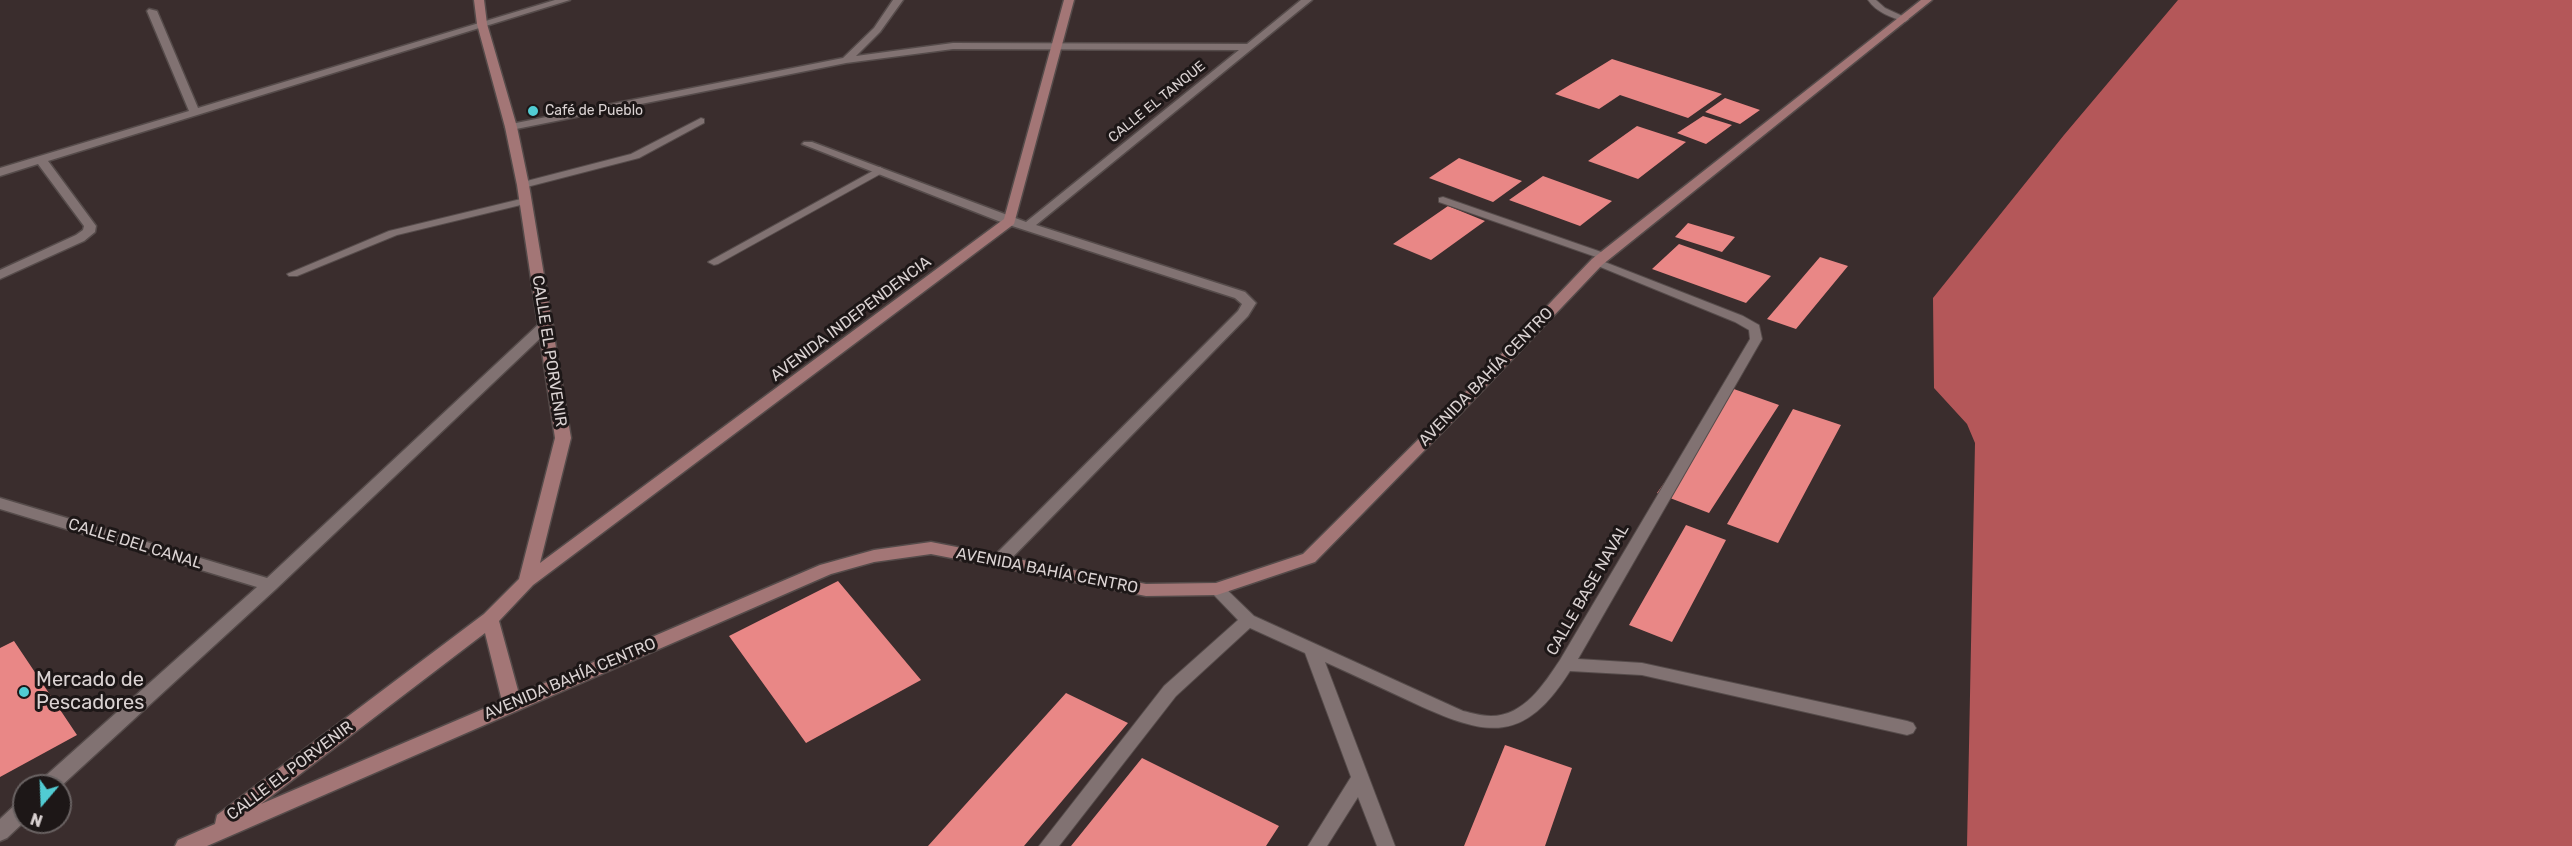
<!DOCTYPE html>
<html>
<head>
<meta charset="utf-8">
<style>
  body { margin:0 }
  #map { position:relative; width:2572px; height:846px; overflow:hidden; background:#3a2d2d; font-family:Rubik,sans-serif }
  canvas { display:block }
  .north { position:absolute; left:12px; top:774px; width:60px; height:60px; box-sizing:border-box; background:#1d1717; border:2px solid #696262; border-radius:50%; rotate:199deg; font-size:16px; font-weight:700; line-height:24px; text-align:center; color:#dad2d2 }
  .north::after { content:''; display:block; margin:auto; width:21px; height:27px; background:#51ccd3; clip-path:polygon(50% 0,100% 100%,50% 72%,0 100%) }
</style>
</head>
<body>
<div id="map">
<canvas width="2572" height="846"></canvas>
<div class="north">N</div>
</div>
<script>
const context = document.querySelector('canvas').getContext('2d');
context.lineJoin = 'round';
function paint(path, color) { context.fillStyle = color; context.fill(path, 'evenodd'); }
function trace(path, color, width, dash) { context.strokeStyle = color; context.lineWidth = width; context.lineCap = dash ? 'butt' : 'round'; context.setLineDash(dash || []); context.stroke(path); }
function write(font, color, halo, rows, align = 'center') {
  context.font = font + ' Rubik,sans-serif'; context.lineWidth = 6; context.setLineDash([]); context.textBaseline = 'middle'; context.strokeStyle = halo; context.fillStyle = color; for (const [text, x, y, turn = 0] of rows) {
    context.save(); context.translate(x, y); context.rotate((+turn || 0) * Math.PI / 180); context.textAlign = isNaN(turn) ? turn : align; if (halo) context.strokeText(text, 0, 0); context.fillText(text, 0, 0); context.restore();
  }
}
paint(new Path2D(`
  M2178,0H2572V846H1967L1975,443L1967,424L1934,388L1933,298L2064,135Z`), '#b45759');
paint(new Path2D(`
  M1612,59L1722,94L1688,118L1620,95L1599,109L1555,94Z
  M1725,98L1760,110L1740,124L1705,112Z
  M1703,116L1732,125L1706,144L1677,133Z
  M1637,126L1686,142L1638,179L1588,161Z
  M1459,158L1522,181L1493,202L1429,178Z
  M1543,176L1612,201L1580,226L1509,200Z
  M1448,206L1485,221L1431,260L1393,244Z
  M1688,223L1735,237L1722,252L1675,237Z
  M1679,244L1771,276L1746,303L1652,269Z
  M1820,257L1848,266L1796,329L1767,319Z
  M1731,388L1779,405L1709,513L1657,493Z
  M1793,409L1841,425L1778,543L1727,524Z
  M1686,525L1726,540L1672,642L1629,625Z
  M838,581L921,680L806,743L729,636Z
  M14,641L77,735L0,777V648Z
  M1066,693L1128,723L1024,846H928Z
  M1505,745L1572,768L1545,846H1464Z
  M1142,758L1279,826L1266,846H1071Z`), '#e98786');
const lane = new Path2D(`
  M1868,0H1876L1885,8L1909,19L1905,22C1891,17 1877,13 1868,0Z
  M701,118L704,119V123L639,158L523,188L518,185L519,183L631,154Z
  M880,167L885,170L884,172L718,264L714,265L708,262Z
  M1443,197L1607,254L1609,256L1603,259L1599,258L1439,202V198Z
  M525,198L530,201L529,203L397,235L297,276H289L287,274L389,231Z
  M1597,259L1743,316L1759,325L1762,339L1578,659L1642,663L1907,721L1913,723L1916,728L1913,733L1907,735L1642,675L1570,671C1524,744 1488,737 1416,704C1386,690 1356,676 1325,662L1395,846H1377L1358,797L1327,846H1308L1351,777L1305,653L1250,628L1176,696L1059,846H1039L1164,686L1238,620L1212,593L1209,589L1212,585H1222L1254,616L1463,711C1472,713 1481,716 1491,716C1524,716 1544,684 1560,660L1750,339L1749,330L1735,322L1593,264L1591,262Z`);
const street = new Path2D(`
  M555,0H570L48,161L96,226L95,232L84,241L0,279V270L76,235L83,230L84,226L38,164L0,176V168L189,111L147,11L149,9L157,11L198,108Z
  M893,0H903L880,32L856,56L953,43L1247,44L1301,0H1312L1036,225L1245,292L1256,303L1248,316L1004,566H992L990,562L992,558L1238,311L1242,304L1235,298L1006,224L802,144L804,142H812L1026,222L1239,50L953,49L846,63L511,130L505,127L511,124L843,58L874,28Z
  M546,321L553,325L551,328L276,589L60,787L38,786L41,780L257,587L0,509V498L267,578L541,322Z
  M24,801V822L7,838L0,841V819L17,803Z`);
const secondary = new Path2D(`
  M474,0H484L487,24L517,127L529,185L571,438L540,563L1004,219L1064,0H1074L1014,224L533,585L499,621L519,694L820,565L874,550L931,542L1146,584L1216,583L1303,554L1452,406L1592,259L1921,0H1932L1602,265L1462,412L1315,562L1217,595L1146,596L931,554L874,562L831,574L207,846H175L178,840L215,824L217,815L484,614L519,579L555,438L517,185L505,127L477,24ZM485,633L502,701L261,804Z`);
trace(lane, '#554b4a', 2);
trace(street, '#554b4a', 3);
trace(secondary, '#554b4a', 3);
paint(lane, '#817272');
paint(street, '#817272');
paint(secondary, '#a37676');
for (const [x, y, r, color] of [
  [533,111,6,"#51ccd3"],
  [24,692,6,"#51ccd3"]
]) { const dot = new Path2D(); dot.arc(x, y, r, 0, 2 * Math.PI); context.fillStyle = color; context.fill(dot); trace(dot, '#1d1717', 2); }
write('14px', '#dad2d2', '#1d1717', [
  ["CALLE EL TANQUE",1157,102,-39]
]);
write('14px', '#dad2d2', '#1d1717', [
  ["Café de Pueblo",545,111]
], 'left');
write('16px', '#dad2d2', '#1d1717', [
  ["AVENIDA INDEPENDENCIA",851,319,-37],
  ["CALLE EL PORVENIR",549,351,81],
  ["AVENIDA BAHÍA CENTRO",1486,377,-46],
  ["CALLE DEL CANAL",135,544,17],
  ["AVENIDA BAHÍA CENTRO",1047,571,11],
  ["CALLE BASE NAVAL",1588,590,-60],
  ["AVENIDA BAHÍA CENTRO",570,679,-23],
  ["CALLE EL PORVENIR",290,771,-37]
]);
write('20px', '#dad2d2', '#1d1717', [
  ["Mercado de",36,680],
  ["Pescadores",36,703]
], 'left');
</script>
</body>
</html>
